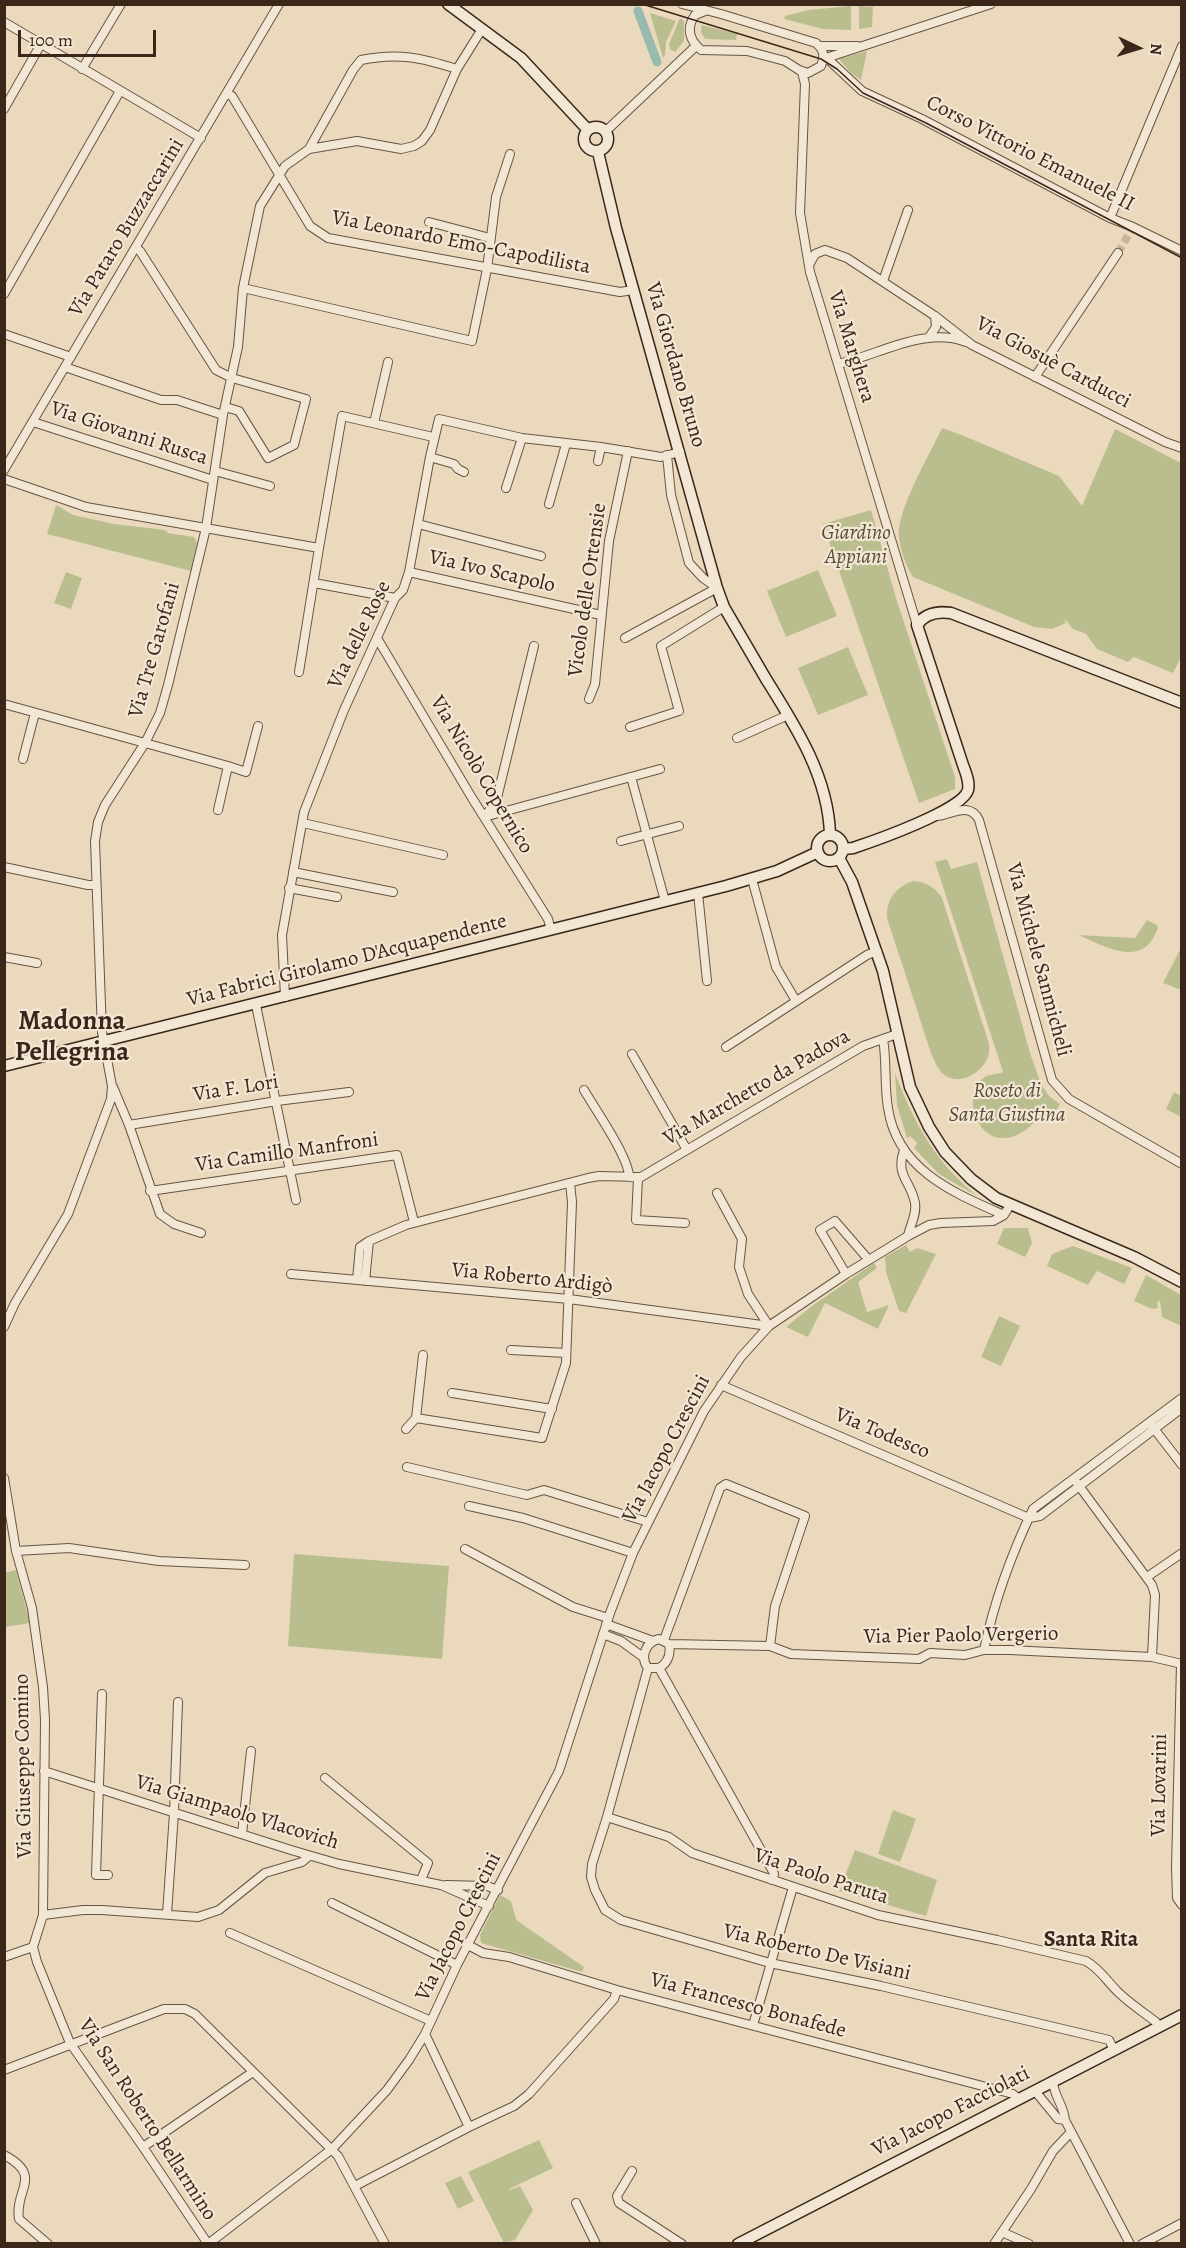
<!DOCTYPE html>
<html>
<head>
<meta charset="utf-8">
<style>
  body { margin:0 }
  #map { position:relative; width:1186px; height:2248px; overflow:hidden; background:#ebd9bd; font-family:Alegreya,serif }
  canvas { display:block }
  .frame { position:absolute; inset:0; border:6px solid #3b271a; pointer-events:none }
  .north { position:absolute; left:1108px; top:18px; width:60px; height:60px; -webkit-text-stroke:4px #f2e6d4; paint-order:stroke; rotate:94deg; font-size:16px; font-weight:700; line-height:24px; text-align:center; color:#3b271a }
  .north::after { content:''; display:block; margin:auto; width:21px; height:27px; background:#3b271a; clip-path:polygon(50% 0,100% 100%,50% 72%,0 100%) }
  .scale { position:absolute; left:18px; top:30px; width:138px; height:27px; box-sizing:border-box; border:3px solid #3b271a; border-top:0; padding-left:8px; font-size:18px; line-height:21px; white-space:nowrap; color:#3b271a; -webkit-text-stroke:4px #f2e6d4; paint-order:stroke }
</style>
</head>
<body>
<div id="map">
<canvas width="1186" height="2248"></canvas>
<div class="frame"></div>
<div class="north">N</div>
<div class="scale">100 m</div>
</div>
<script>
const context = document.querySelector('canvas').getContext('2d');
context.lineJoin = 'round';
function paint(path, color) { context.fillStyle = color; context.fill(path, 'evenodd'); }
function trace(path, color, width, dash) { context.strokeStyle = color; context.lineWidth = width; context.lineCap = dash ? 'butt' : 'round'; context.setLineDash(dash || []); context.stroke(path); }
function write(font, color, halo, rows, align = 'center') {
  context.font = font + ' Alegreya,serif'; context.lineWidth = 4.5; context.setLineDash([]); context.textBaseline = 'middle'; context.strokeStyle = halo; context.fillStyle = color; for (const [text, x, y, turn = 0] of rows) {
    context.save(); context.translate(x, y); context.rotate((+turn || 0) * Math.PI / 180); context.textAlign = isNaN(turn) ? turn : align; if (halo) context.strokeText(text, 0, 0); context.fillText(text, 0, 0); context.restore();
  }
}
paint(new Path2D(`
  M851,6V30L823,29L784,19L785,16L808,10Z
  M859,6L873,7L872,27L859,29Z
  M650,13L676,21L666,42L665,55L663,58Z
  M680,18L684,21V41L675,52L670,49L669,44Z
  M702,25L737,34L736,40L705,39L701,32Z
  M867,51L861,80L852,74L839,59Z
  M942,428L964,436L1059,476L1082,506L1115,429L1181,463L1182,655L1173,673L1134,657L1128,662L1097,649L1086,634L1073,629L1064,618L1066,623L1052,629L1034,627L913,577C906,566 900,549 899,537C895,513 931,452 942,428Z
  M56,505L73,515L114,524L165,530L168,533L194,537L197,543L191,571L47,534Z
  M871,510L896,598L955,777V789L919,803L823,524Z
  M818,570L837,616L786,637L767,591Z
  M66,572L82,578L71,609L54,603Z
  M848,647L868,695L818,715L798,668Z
  M947,859L951,869L977,862L1030,1053L1041,1084L1049,1096L1060,1104L1048,1123L1037,1118C1028,1132 1006,1145 989,1134C972,1123 965,1089 985,1077C990,1074 998,1074 1003,1072L935,862Z
  M913,881C926,882 935,887 942,898L986,1034C988,1040 990,1046 989,1053C985,1073 957,1089 941,1072C936,1066 933,1058 930,1050L887,918C886,899 896,887 913,881Z
  M1147,920L1157,925L1158,928C1155,935 1152,943 1144,948C1126,960 1096,942 1078,935L1135,938Z
  M1180,950H1182L1181,990L1163,983Z
  M895,1073C914,1123 935,1162 977,1196L939,1174L914,1148L917,1143L910,1136L907,1138L897,1105Z
  M1174,1092L1181,1096V1117L1166,1109Z
  M1004,1228H1028L1032,1243L1025,1257L997,1244Z
  M906,1245L910,1252L917,1248L936,1254L906,1313L899,1311L886,1272L885,1257Z
  M1073,1246L1132,1268L1124,1284L1097,1271L1088,1285L1047,1266L1052,1254Z
  M874,1263L877,1268L858,1282L867,1312L889,1305L878,1329L825,1303L808,1337L786,1327L812,1306Z
  M1146,1275L1181,1295V1326L1162,1317L1160,1301L1157,1302L1158,1308L1152,1309L1134,1301Z
  M999,1316L1020,1326L1001,1366L981,1357Z
  M294,1554L449,1566L442,1659L288,1646Z
  M16,1570L30,1623L5,1627V1573Z
  M893,1810L916,1819L900,1862L878,1854Z
  M855,1850L937,1880L926,1916L839,1891Z
  M500,1895L511,1901L516,1919L519,1922L584,1967L582,1972L481,1943L480,1935Z
  M539,2140L553,2168L509,2189L510,2190L520,2186L533,2210L515,2240L504,2243L468,2172Z
  M461,2176L474,2201L458,2209L445,2183Z`), '#babe8f');
trace(new Path2D(`
  M638,11L657,62`), '#98bab0', 9);
trace(new Path2D(`
  M1118,253L1133,227`), '#c8b59c', 8, [8, 4]);
const street = new Path2D(`
  M682,4L721,14L816,43C824,50 825,56 821,66L808,73L799,70L785,61L747,51L701,50C689,40 686,28 695,15L705,11
  M4,22L201,138
  M820,46H857
  M824,58L830,61L862,91L922,119L1110,218L1133,227L1182,251
  M826,58L991,4
  M82,69L121,4
  M802,72L805,84L800,213L810,272L917,625
  M227,94L232,96L310,226L328,238L620,292L633,290
  M4,109L41,44
  M606,131L696,46
  M309,149L353,70L361,60C398,52 422,58 457,69
  M1110,218L1182,46
  M429,222L490,238
  M136,248L140,251L216,370L232,378L306,399L294,445L268,458L239,411L225,407
  M809,265L815,254L825,250L847,258L935,316L972,345L1165,442L1182,448
  M883,281L908,210
  M243,288L472,341L487,269L496,197L510,154
  M4,294L120,91
  M4,334L71,357
  M929,337L936,327L935,316
  M838,364C879,355 924,326 966,342
  M65,367L161,400H177L223,415
  M1035,377L1118,253
  M33,422L213,480
  M374,423L388,362
  M667,455L671,495L689,563L703,578L717,588
  M430,457L454,464L458,469L464,472
  M598,461L601,447
  M4,470L279,4
  M215,471L270,486
  M4,479L86,507L319,548L299,672
  M506,488L522,438
  M549,504L566,444
  M418,524L541,556
  M319,548L342,416L433,437
  M409,572L601,615
  M314,583L395,598
  M377,638L472,798L548,919L551,930
  M625,638L717,588
  M589,699L595,684L609,541L628,451
  M4,704L228,766L218,810
  M630,727L679,711L661,646L724,607
  M737,738L788,715
  M23,759L35,713
  M228,766L246,772L258,726
  M631,777L665,901
  M938,816C954,813 970,802 979,820L1052,1080L1069,1099L1182,1164
  M484,817L660,769
  M484,817L496,802L534,646
  M303,823L443,855
  M621,841L679,826
  M4,867L88,885H96
  M293,872L393,892
  M752,879L776,967L796,1001
  M289,888L337,897
  M698,893L707,981
  M4,957L37,963
  M285,997L282,935L304,812L344,710L395,598L403,590L409,572L430,457L439,419L522,438L601,447L661,457L680,452
  M256,1005L296,1200
  M883,1039C887,1061 884,1085 888,1108C897,1170 954,1193 1004,1215
  M726,1047L867,955L877,951
  M632,1054L687,1150
  M113,1087L129,1125L160,1214L174,1224L201,1233
  M584,1090C595,1109 629,1157 629,1177
  M129,1125L277,1101L349,1092
  M904,1150C895,1176 911,1181 915,1203C917,1215 910,1225 908,1236
  M638,1178L636,1220L685,1223
  M150,1191L397,1155L414,1222
  M717,1193L742,1239L739,1267L748,1294L769,1326
  M369,1241L406,1225L588,1178L599,1176L641,1177L863,1046L897,1034
  M291,1274L569,1299L769,1326
  M846,1274L820,1230L835,1221L868,1259
  M357,1280L360,1247L369,1241L365,1281
  M4,1327L15,1303L68,1214L111,1099L112,1086L102,1032L95,841L98,822L105,805L145,743L160,713L168,685L206,528L223,415L238,347L243,288L260,206L285,166L309,149L357,141L401,149L414,146L422,141L430,130L457,69L482,29
  M511,1350L566,1353
  M423,1355L416,1418L542,1438L566,1363L572,1202L570,1183
  M721,1385L1029,1518
  M452,1393L552,1409
  M1152,1426L1182,1465
  M406,1429L416,1418
  M407,1467L527,1495L544,1490L648,1522
  M4,1478L16,1551L32,1608L43,1687L45,1720L43,1915L33,1947L37,1962L70,2043L143,2147L208,2244L332,2149L387,2090L409,2060L425,2034L457,1965L559,1771L610,1613L633,1553L704,1411L741,1357L769,1326L846,1274L908,1236L929,1225L941,1223L993,1221L1004,1215L1010,1205
  M1074,1479L1152,1585L1155,1595L1152,1657
  M469,1506L523,1518L633,1553
  M1029,1518L1040,1516L1182,1408
  M465,1549L573,1607L608,1618
  M16,1551L69,1548L159,1561L245,1565
  M1147,1577L1182,1553
  M606,1624L653,1641
  M603,1634L621,1641L643,1657
  M664,1640L720,1488L726,1484L805,1516L775,1606L770,1646
  M669,1644C671,1654 668,1663 659,1668H648C640,1658 645,1642 659,1639L669,1644L770,1646L791,1654L919,1659L930,1653L965,1655L984,1650H1010L1152,1657L1182,1664
  M984,1650C994,1602 1012,1553 1033,1509L1182,1398
  M1181,1664L1176,1868L1177,1898L1182,1905
  M648,1668L607,1817L669,1837L692,1853L878,1915L997,1940L1086,1961C1101,1970 1106,1980 1117,1991C1129,2003 1143,2012 1156,2022L1158,2027
  M659,1668L771,1868L774,1874L772,1880
  M102,1694L96,1875H108
  M44,1771L291,1850L339,1864L441,1885L489,1906
  M325,1778L428,1863L421,1880
  M607,1817L592,1864L591,1877L595,1890L605,1910L621,1920L770,1963L881,1986L1109,2040L1114,2050
  M242,1834L251,1751
  M446,1885L487,1886L498,1890
  M332,1903L457,1965
  M167,1914L174,1813L178,1702
  M43,1915L83,1910H102L198,1917L219,1910L265,1873L302,1862L309,1856
  M230,1933L431,2021
  M468,1945L483,1953L509,1957L617,1990L1013,2094L1019,2099
  M4,1957L33,1947
  M753,2025L793,1887
  M425,2034L469,2127
  M4,2070L164,2009H185L195,2014L338,2156L385,2244
  M1053,2082C1054,2096 1064,2106 1065,2120L1130,2244
  M1035,2091L1058,2119L1065,2120
  M143,2147L253,2072
  M4,2155C44,2176 14,2190 19,2219L48,2244
  M632,2171L617,2196L619,2203L682,2244
  M355,2186L469,2127L514,2106L529,2094L614,1999L617,1990
  M576,2203L596,2244
  M1002,2232L1029,2244
  M994,2244L1031,2189L1053,2151L1071,2132
  M1142,2244L1182,2223`);
const secondary = new Path2D(`
  M448,4L521,58L588,130
  M584 139a12 12 0 1 1 24 0a12 12 0 1 1-24 0Z
  M598,152L616,228L717,588L724,607C738,631 752,655 766,679C796,727 828,776 830,834
  M817 848a13 13 0 1 1 26 0a13 13 0 1 1-26 0Z
  M844,849L853,848C874,841 963,810 968,790C970,781 965,771 962,762L917,625C925,613 937,611 951,613L1182,703
  M839,858L852,882L883,971L910,1087L929,1127L945,1152L971,1179L996,1198L1134,1257L1182,1282
  M4,1066L726,886L777,871L818,852
  M738,2244L1182,2015`);
trace(street, '#675443', 10);
trace(secondary, '#3b271a', 13);
trace(street, '#f2e6d4', 8);
trace(secondary, '#f2e6d4', 10);
trace(new Path2D(`
  M642,4L821,59L837,69L863,93L926,123L1182,258`), '#3b271a', 1.5);
write('21px', '#3b271a', '#f2e6d4', [
  ["Corso Vittorio Emanuele II",1030,154,27],
  ["Via Pataro Buzzaccarini",127,228,-59],
  ["Via Leonardo Emo-Capodilista",461,243,11],
  ["Via Marghera",851,347,73],
  ["Via Giosuè Carducci",1053,363,28],
  ["Via Giordano Bruno",675,365,74],
  ["Via Giovanni Rusca",129,434,18],
  ["Via Ivo Scapolo",492,572,13],
  ["Vicolo delle Ortensie",588,590,-82],
  ["Via delle Rose",360,635,-64],
  ["Via Tre Garofani",155,650,-74],
  ["Via Nicolò Copernico",481,775,59],
  ["Via Michele Sanmicheli",1038,960,75],
  ["Via Fabrici Girolamo D'Acquapendente",347,961,-14],
  ["Via Marchetto da Padova",757,1088,-30],
  ["Via F. Lori",236,1089,-9],
  ["Via Camillo Manfroni",287,1153,-8],
  ["Via Roberto Ardigò",532,1279,6],
  ["Via Todesco",882,1434,23],
  ["Via Jacopo Crescini",667,1449,-62],
  ["Via Pier Paolo Vergerio",961,1636,-1],
  ["Via Giuseppe Comino",24,1766,-91],
  ["Via Lovarini",1160,1785,-89],
  ["Via Giampaolo Vlacovich",237,1813,17],
  ["Via Paolo Paruta",821,1877,18],
  ["Via Jacopo Crescini",459,1927,-63],
  ["Via Roberto De Visiani",817,1953,13],
  ["Via Francesco Bonafede",748,2006,15],
  ["Via Jacopo Facciolati",951,2112,-27],
  ["Via San Roberto Bellarmino",147,2120,57]
]);
write('italic 21px', '#5b4d37', '#f2e6d4', [
  ["Giardino",856,534],
  ["Appiani",856,558],
  ["Roseto di",1007,1092],
  ["Santa Giustina",1007,1116]
]);
write('bold 22px', '#3b271a', '#f2e6d4', [
  ["Santa Rita",1091,1941]
]);
write('bold 27px', '#3b271a', '#f2e6d4', [
  ["Madonna",72,1022],
  ["Pellegrina",72,1053]
]);
</script>
</body>
</html>
